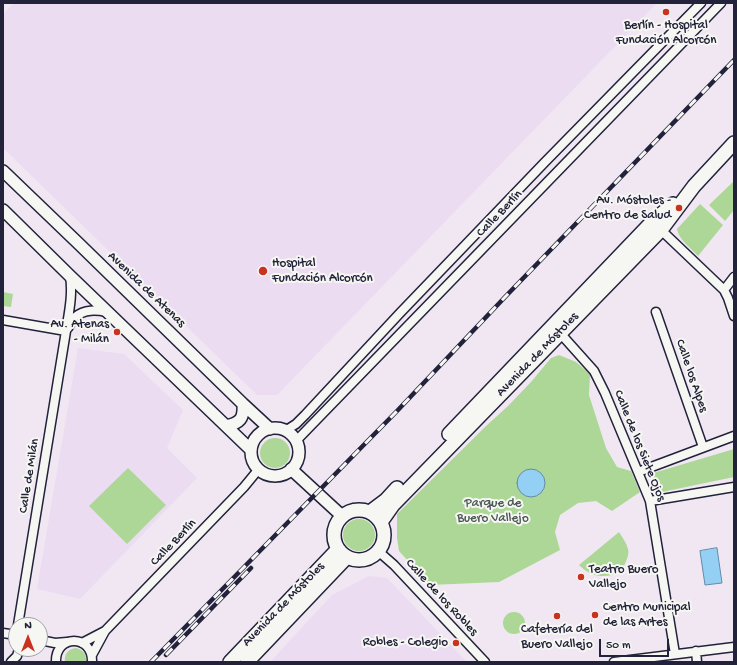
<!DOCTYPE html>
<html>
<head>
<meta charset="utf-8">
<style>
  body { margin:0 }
  #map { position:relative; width:737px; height:665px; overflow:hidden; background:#f0e7f2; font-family:"Gochi Hand",sans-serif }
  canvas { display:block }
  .frame { position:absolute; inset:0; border:4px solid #22223b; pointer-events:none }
  .north { position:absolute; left:8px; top:617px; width:40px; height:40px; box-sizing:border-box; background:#f6f6f2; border:1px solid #a1a1a9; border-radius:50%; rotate:0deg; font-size:11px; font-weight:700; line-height:16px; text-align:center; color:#22223b }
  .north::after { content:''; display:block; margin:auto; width:14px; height:18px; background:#c8321e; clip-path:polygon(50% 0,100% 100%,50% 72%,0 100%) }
  .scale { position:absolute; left:599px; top:639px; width:70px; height:18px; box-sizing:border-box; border:2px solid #22223b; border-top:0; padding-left:5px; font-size:12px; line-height:14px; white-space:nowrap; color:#22223b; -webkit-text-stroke:3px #f6f6f2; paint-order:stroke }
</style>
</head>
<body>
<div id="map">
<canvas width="737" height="665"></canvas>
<div class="frame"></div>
<div class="north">N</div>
<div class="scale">50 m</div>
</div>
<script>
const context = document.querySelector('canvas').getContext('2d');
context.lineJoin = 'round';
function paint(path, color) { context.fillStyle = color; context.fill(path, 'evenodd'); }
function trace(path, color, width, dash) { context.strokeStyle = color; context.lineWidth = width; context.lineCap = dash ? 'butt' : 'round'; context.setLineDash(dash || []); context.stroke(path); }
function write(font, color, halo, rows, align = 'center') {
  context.font = font + ' "Gochi Hand",sans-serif'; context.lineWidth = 4; context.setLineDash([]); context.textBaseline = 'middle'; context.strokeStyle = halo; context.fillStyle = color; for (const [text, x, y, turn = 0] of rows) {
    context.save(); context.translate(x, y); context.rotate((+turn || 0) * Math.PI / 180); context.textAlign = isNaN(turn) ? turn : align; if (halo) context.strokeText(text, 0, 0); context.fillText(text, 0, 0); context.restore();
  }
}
paint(new Path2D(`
  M14,3H657L277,395H257L3,148V14Z
  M78,348L124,354L183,410L167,448L197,478L80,599L37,589Z
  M369,576L387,578L467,662H270L332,595Z`), '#ecdcf2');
paint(new Path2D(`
  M734,181V210L725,221L709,205Z
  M700,204L723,225L698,256C691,248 679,240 677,229Z
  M3,292L13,294L11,307L3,306Z
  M559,355L576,362L590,374L589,395L606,448L617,467L631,471L640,492L612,511L596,501L578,503L560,515L555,532L560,550L499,582L430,585L399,551L397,538V514L485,427L508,406L531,382L551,358Z
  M260 453a15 15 0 1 1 30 0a15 15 0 1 1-30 0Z
  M734,449V477L657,493L650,474Z
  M128,468L166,505L127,544L89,506Z
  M343 535a16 16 0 1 1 32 0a16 16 0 1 1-32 0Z
  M619,532C622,537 626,542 628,549C629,553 628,557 626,561C622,575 605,579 592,574C587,572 583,569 579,565Z
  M503 623a11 11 0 1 1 22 0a11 11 0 1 1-22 0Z
  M76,648C83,650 87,654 86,662H65C64,654 68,649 76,648Z`), '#acd796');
const water = new Path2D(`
  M517 483a14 14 0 1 1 28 0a14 14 0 1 1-28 0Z
  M717,548L722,583L705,585L700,551Z`);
paint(water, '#93d0f3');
trace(water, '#668aa9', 1);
const street = new Path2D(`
  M661,230L724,290L728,298L734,316
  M724,290L734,277
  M656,312L703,447
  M3,320L66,331
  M68,328C70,325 72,320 75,317C85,309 96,310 107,312
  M560,333L594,371L605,393L650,501L675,654
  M285,431L296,424L305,415L400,313L545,162L701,3
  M296,441L721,3
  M638,472L734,436
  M650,501L734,487
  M378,551L394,565L485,662
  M18,625L66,331C69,312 73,294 70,276
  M3,633L16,635
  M40,640L55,643L67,642
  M82,643L105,631
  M696,651L697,662
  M92,655L105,631L244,487L258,470
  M11,662L17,656L19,649
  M56,662C55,634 93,634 92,662
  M614,662L734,647`);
const secondary = new Path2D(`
  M3,171L78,243L243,404L270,429
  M3,210L70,276L251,450
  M226,426C240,423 244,419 243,404
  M251 452a24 24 0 1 1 48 0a24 24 0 1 1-48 0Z
  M291,469L342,516`);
const primary = new Path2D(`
  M449,434L651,223L673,204
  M334 535a25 25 0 1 1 50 0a25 25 0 1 1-50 0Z
  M370,512L386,500L397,488
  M381,522L393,505L661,230L694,186L734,143
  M230,662L338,549
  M247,662L347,557`);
trace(street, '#22223b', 11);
trace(secondary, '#22223b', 14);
trace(primary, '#22223b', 16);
trace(street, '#f6f6f2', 8);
trace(secondary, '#f6f6f2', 11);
trace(primary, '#f6f6f2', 13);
const rail = new Path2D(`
  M166,655L251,568
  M151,662L398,410L506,296L734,60`);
trace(rail, '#22223b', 4.5);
trace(rail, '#f6f6f2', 3, [9]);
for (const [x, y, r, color] of [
  [666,12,4,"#c8321e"],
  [679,208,4,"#c8321e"],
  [263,271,5,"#c8321e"],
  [117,332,4,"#c8321e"],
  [581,577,4,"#c8321e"],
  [595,615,4,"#c8321e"],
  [557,616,4,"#c8321e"],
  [456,643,4,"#c8321e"]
]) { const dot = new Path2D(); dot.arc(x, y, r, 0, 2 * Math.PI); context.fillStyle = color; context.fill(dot); trace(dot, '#f6f6f2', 1.5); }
write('13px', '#22223b', '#f6f6f2', [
  ["Berlín - Hospital",666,26,"center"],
  ["Fundación Alcorcón",666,41,"center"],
  ["Av. Móstoles -",671,201],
  ["Centro de Salud",671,216],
  ["Hospital",272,264,"left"],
  ["Fundación Alcorcón",272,279,"left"],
  ["Av. Atenas",109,325],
  ["- Milán",109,340],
  ["Teatro Buero",589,570,"left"],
  ["Vallejo",589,585,"left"],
  ["Centro Municipal",603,608,"left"],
  ["de las Artes",603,623,"left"],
  ["Cafetería del",557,630,"center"],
  ["Buero Vallejo",557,645,"center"],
  ["Robles - Colegio",448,643]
], 'right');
write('13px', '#22223b', '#f6f6f2', [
  ["Calle Berlín",500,214,-46],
  ["Avenida de Atenas",146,290,44],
  ["Avenida de Móstoles",538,355,-46],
  ["Calle los Alpes",691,376,71],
  ["Calle de los Siete Ojos",639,446,68],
  ["Calle de Milán",30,476,-81],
  ["Calle Berlín",174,543,-46],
  ["Calle de los Robles",441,598,47],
  ["Avenida de Móstoles",284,605,-46]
]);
write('13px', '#4b5856', '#f6f6f2', [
  ["Parque de",493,504],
  ["Buero Vallejo",493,519]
]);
</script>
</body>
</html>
